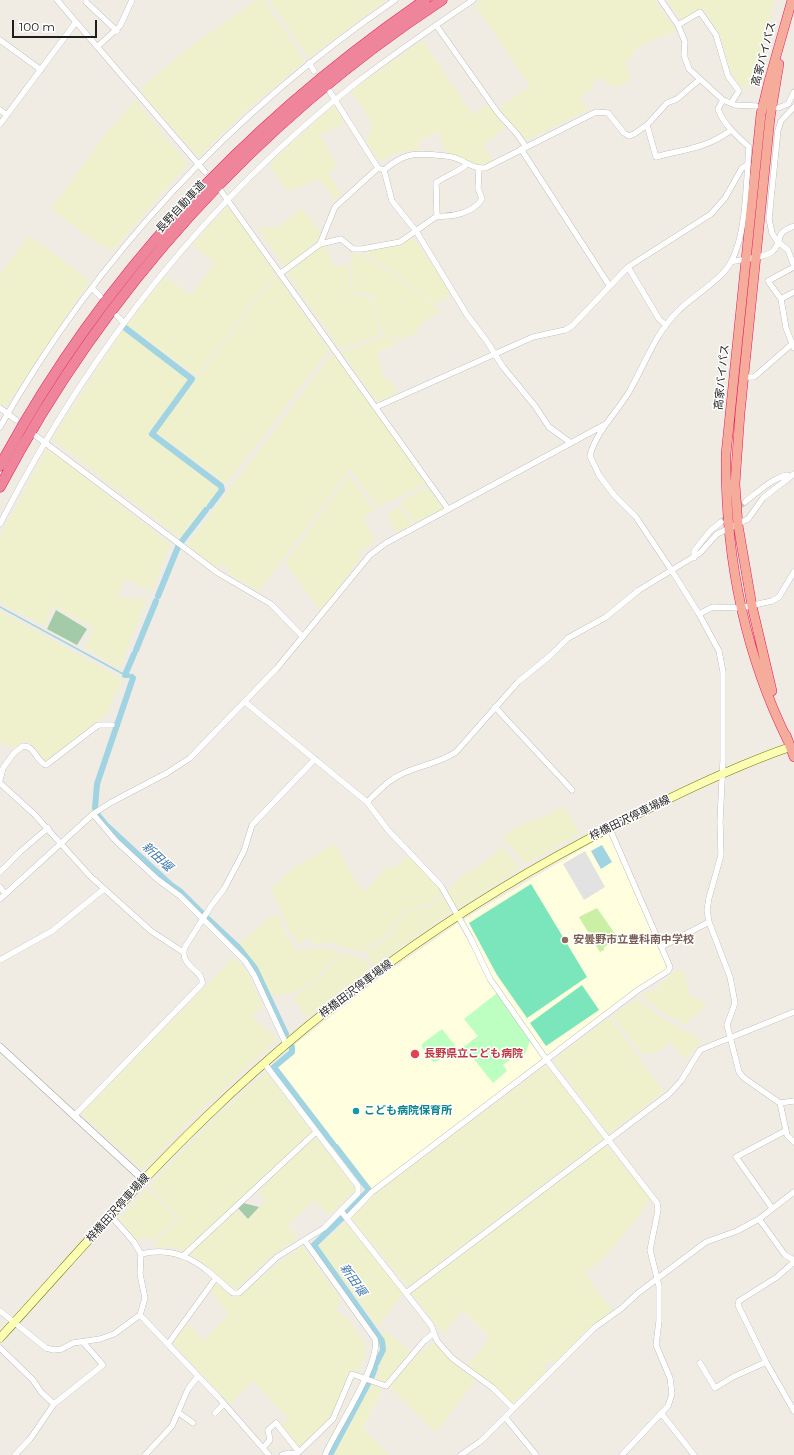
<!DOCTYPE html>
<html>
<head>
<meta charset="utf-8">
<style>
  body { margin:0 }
  #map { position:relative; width:794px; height:1455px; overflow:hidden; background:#f0ece4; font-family:Montserrat,sans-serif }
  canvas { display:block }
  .scale { position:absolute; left:12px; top:20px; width:85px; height:18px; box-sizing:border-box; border:2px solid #1e1e1e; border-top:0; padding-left:5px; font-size:12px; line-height:14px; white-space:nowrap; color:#1e1e1e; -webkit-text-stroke:3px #fff; paint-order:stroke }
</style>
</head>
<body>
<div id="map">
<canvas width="794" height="1455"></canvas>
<div class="scale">100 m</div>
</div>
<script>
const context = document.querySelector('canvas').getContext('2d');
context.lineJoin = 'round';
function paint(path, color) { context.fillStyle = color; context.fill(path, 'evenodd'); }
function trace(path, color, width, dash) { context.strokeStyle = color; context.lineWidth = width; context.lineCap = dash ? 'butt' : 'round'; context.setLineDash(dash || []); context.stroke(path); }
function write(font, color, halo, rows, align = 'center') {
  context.font = font + ' Montserrat,"Noto Sans JP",sans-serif'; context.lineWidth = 3; context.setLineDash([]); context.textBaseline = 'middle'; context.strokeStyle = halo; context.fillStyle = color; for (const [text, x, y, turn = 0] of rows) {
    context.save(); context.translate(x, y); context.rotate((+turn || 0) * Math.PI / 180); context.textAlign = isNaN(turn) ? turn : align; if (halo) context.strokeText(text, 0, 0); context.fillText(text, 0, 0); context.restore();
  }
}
paint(new Path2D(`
  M607,834L610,835L666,965V969L549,1055H546L491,976L471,932L464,922L466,918Z
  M458,923L479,960L543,1058L371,1191L277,1066L294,1051V1045L382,976Z`), '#fffede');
paint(new Path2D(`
  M256,0H264L305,61L243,113L198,157L141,92L142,88L188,48Z
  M269,0H386L309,58Z
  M483,0H655L676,31L653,40L636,49L632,57L625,63L631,79L618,87L608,85L603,77L591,84L594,88L583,95L581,98L588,110L527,140L523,138L499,108L530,86L475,5Z
  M667,0H774L756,86L741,88L730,70L721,37L703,8L681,20Z
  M422,40L473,115L489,104L505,127L482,147L494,161L483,166L478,165L447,154L438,132L418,142L420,149L398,153L379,161L366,141L370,134L371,121L351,91Z
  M134,100L188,164L113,250L108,248L106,249L51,209L112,125L114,126Z
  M334,105L345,123L320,136L337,165L328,174L342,194L334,200L320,179L287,191L269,164Z
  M228,206L275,273L196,376L127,325L165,277L191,295L215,263L192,245Z
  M302,208L321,233L319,240L285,267L258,229L265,226L273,228L280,226Z
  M29,235L89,280L84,290L6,407L0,403V274Z
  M414,238L452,294L436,304L428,300L402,278L364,253L401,244Z
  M326,246L335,268L350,264L351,293L361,297H370L380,335L340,349L287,273L317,249Z
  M355,253L360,254L401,280L441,311L424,322L419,326L416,333L410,337L403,338L382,334L376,315L372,294L353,293L351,254Z
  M276,275L329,350L228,482L226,480L224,482L156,432Z
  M123,330L188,379L148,434L219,489L180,538L52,439Z
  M385,336L398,340L399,342L377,353L385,379L392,383L397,394L377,402L342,352Z
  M333,353L426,484L378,507L350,469L259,591L230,575L225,564H220V570L187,545Z
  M47,448L170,544L152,592L126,578L117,598L138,599L148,596L120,668L85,648L93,627L53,606L45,626L0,603V537Z
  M349,475L375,510L363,517L375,540L363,551L358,553L360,559L321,611L285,563Z
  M427,487L443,507V509L415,523L400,502Z
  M399,506L412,525L397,532L391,524L388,514Z
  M0,611L122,679L107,714L46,761L28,740L13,748L0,742Z
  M564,806L580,833L525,864L504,839V836L525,822L536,820Z
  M335,843L356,882L365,892L388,865L392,869L409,856L438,887L442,893L429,904L411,908L407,907L385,936L364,951L359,952L330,943L312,944L308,937L300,944L290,932L271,889L297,864L299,866Z
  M503,847L520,868L456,909L448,891L464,874L479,866Z
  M444,895L451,912L373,966L366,954L388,937L407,910L430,907Z
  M273,915H277L286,934L297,951L316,948L330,949L343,953L323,969L320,975L302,989L289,994L271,995L257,966L238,944Z
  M345,953L366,960L370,969L306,1018L293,996L303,991L323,975L324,971Z
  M234,957L245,969L263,1005L252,1017L277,1039L187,1123L142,1170L83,1116L82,1113Z
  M676,971H684L689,994L700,1000L707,1007L689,1020L686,1025L663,1013L640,994L655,990L671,974Z
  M636,998L640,1003L648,1007L661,1018L702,1040L687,1059H685L671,1042L659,1051L645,1055L642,1054L612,1016Z
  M609,1017L664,1092L609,1134L553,1060Z
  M544,1067L549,1068L603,1139L409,1286L407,1285L350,1217L377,1192Z
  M266,1072L312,1131L311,1133L185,1251L170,1247L158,1248L154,1243L179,1220L150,1185L216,1117Z
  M313,1136L316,1137L357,1189L329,1215L314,1200L288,1226L297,1236L296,1239L272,1256L235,1290L201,1261L189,1255L236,1211L248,1219L266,1200L258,1192Z
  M605,1146L610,1149L650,1198L640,1215L601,1261L584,1273L613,1312L587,1330L554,1364L551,1360L543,1367L547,1372L512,1404L467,1366L482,1349L489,1337L463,1311L443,1334L413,1294V1291Z
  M148,1188L176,1219L152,1241L147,1237L137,1240L119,1219Z
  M346,1222L403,1293L378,1327L318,1246Z
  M302,1246L341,1299L336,1310L350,1321L363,1340L366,1351L358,1372L350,1371L333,1412L318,1431L296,1450L279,1428L288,1419L253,1381L230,1404L173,1343L187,1323L204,1341L229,1314L210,1290L217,1284L234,1298Z
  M384,1330L410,1351L386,1383L376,1378L385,1349V1343L381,1335Z
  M435,1343L451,1362L475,1380L436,1433L390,1386L420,1352Z
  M372,1384L382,1390L363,1428L389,1455H333Z`), '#eff1cd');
paint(new Path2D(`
  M597,908L620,941L615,943L613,942L604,947V950L600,952L579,917Z`), '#cbefa5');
paint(new Path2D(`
  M56,610L87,629L77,645L47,629Z
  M243,1203L259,1207L248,1219L238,1208Z`), '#a3cba8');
paint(new Path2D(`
  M497,993L530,1041L523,1059L521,1055L518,1058L516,1055L503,1065L507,1071L493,1083L469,1053L466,1055L461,1049L478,1036L464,1019Z
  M442,1029L456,1047L436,1062H433L422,1047V1044Z`), '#bdfec1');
paint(new Path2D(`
  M531,884L587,977L527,1018L497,975L469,923Z
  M582,985L599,1010L546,1046L530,1023Z`), '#7be6bb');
paint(new Path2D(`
  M585,851L605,887L584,900L563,864Z`), '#e2e2e2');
paint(new Path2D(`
  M602,845L612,862L601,869L591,851Z`), '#a0d4e2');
trace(new Path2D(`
  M0,607L125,675`), '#a0d4e2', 1.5);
trace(new Path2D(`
  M124,327L192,379L152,434L221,486L222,490L210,506
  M182,541L206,510
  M158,596L178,547
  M136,650L156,601
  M127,675H125L134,654
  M95,808L97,784L133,678L132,677
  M97,814L106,825L171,885L181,892L204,915
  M208,919L239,948L255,968L286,1034
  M292,1047V1052L274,1067L333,1144
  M336,1147L369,1190L347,1213
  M342,1218L314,1245L382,1341L383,1350L376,1364
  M372,1376L375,1368
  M330,1455L369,1382`), '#a0d4e2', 6);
trace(new Path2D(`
  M721,522L745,502`), '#c6c3bc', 5.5, [5.5, 3]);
const minor = new Path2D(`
  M57,0L205,172
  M86,0V2L117,31
  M661,0L678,25L685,42L684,55L689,69L723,100L735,105L756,106
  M436,25L498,113L517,134L526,147
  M678,25L700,12L716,35L728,76L739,91L731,103
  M0,40L41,70
  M97,47L120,26L132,0
  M309,63L314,71
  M330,92L378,168
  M723,100L718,109C724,125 737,136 749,147C746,180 747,231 732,260C723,280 692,296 677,312C655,334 644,366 629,392C617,412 595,433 590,456L599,475L614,495L636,517L672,571L699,614L719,651L723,672V761L720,821L721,855L709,898L707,910L709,922L730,977L735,1003L727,1025L739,1072L744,1078L780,1103L787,1135L794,1142
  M794,107L781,121L778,130L769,219L772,233L777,241L788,250L794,266
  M778,108L788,104L794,92
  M0,110L7,115
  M0,124L76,22
  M647,125L656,157C684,149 706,149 731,130
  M521,149L609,285
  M467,164C458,173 446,175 436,183L437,216C453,217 473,213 482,199L478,188L479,168
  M384,170L392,201L416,231L467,315L486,340L503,367L535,406L549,427L571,443
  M221,191L448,509
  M320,244L341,239L353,249H362L400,242L437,216
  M731,262C741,259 766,258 773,251C784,239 773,234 794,226
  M628,267L659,319L666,325
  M281,273L320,244L335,207L378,168L384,170C403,154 413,153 436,155C444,156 451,156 458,159C468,163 474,169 485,168L596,112L608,113L624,133L629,136L634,134L647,125L667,103L677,99L699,80
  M92,288L100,296
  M794,292L781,299L786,328L794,348
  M781,299L768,281L794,267
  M117,316L123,322
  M744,377H754L792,344
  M376,407L533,337L565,330L572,326L628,267L711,214L725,198L742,168L748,164
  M0,408L16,420
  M0,427C96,257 234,110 395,0
  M36,436L218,573L271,604L303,637
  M745,502C758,492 771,479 787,475L790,477
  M0,524C87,354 205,202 356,83C394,54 433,27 473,0
  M694,558V551L710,531L721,522
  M699,614L713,607L740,608L772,601L779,597L794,572
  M245,702L367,802L388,830L441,886L471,939L490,979L546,1059L657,1203L658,1210L650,1250L659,1286V1321L656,1345L670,1378L672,1394L668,1406L622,1455
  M495,707L572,790
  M0,780L3,768L14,753L23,746C34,745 37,762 46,765L98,725H112
  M0,783L34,814L90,876L151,931L183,952
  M367,802C379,791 389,779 404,773C421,765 440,763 456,752L518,682L551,655L568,638L606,617L639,590L700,553L717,534L748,519L763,498L794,474
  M93,814L116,841L157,879L180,896L245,961L254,975L286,1044
  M0,872L21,851L48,828
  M0,887L5,894
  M0,899L93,814L110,803L167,773L190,758L277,668L370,555L386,543L604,425
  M661,947L709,922
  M0,960L52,931L104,889
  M780,1103L794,1101
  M75,1115L202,984C205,971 178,966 185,947L211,906L224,889L244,851L252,825L315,759
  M772,1208L736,1157L785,1131
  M341,1211L431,1325L437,1341L452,1358L493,1388L513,1408
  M347,1218L372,1192L638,990L668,971L670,967L609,827
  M759,1219L785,1255L794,1260
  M305,1241L375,1339C381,1364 336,1429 325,1455
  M141,1254C182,1244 205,1268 233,1293H239L277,1257L324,1228L358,1193V1186L264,1063
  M183,1256L316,1132
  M794,1262L777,1277L739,1301L738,1305L766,1362L794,1411
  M406,1293L669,1094L681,1081L700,1050L794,1012
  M0,1311L46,1348L54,1350L62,1349L73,1343L100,1339L114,1334L140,1315L145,1298L140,1274L141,1254L134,1242L111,1216
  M140,1315L219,1398L269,1455
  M168,1344L216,1278
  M0,1348L33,1380L41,1392L54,1404L30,1439L15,1455
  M700,1363L715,1388L733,1377L766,1362
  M54,1404L103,1365L83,1342
  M179,1413L193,1423
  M215,1413L224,1404
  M661,1413L694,1455
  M505,1417L536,1455
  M263,1448L270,1440L268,1430L276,1423L299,1452
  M145,1455L172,1426L188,1389L198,1376
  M282,1455L288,1453L293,1454L299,1452L333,1419L352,1374L386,1386L424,1341L434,1333
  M461,1455L481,1441L594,1328L622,1308L638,1293L706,1242L737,1231L759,1219L794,1192`);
const tertiary = new Path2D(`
  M0,1047L144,1180`);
const secondary = new Path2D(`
  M0,1338C68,1264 133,1187 205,1118C335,992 485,887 648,809C694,786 741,764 790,747`);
const trunk = new Path2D(`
  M772,691L752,606L738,525L735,484L740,413L770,118L779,64
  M786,735L794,757
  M788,741C744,652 725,553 726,454L761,114L769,81L792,0`);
const motorway = new Path2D(`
  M0,466C102,276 248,122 425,0
  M0,487C104,290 256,122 442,0`);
trace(minor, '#a5a5a5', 6);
trace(tertiary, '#a5a5a5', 8);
trace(secondary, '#707b00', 9);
trace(trunk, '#ea1562', 10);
trace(motorway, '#ea1562', 11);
trace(minor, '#fff', 5.5);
trace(tertiary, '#fff', 7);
trace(secondary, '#fcffb3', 8);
trace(trunk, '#f6ac9a', 9);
trace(motorway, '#ee859a', 10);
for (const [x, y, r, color] of [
  [565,940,4,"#8d6e63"],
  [415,1054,5,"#e0444e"],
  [356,1111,4,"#0f9aa8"]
]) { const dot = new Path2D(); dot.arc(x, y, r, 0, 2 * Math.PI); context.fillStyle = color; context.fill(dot); trace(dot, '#fff', 1.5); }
write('11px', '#1e1e1e', '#fff', [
  ["高家バイパス",764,54,-75],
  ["長野自動車道",181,207,-47],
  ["高家バイパス",722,377,-84],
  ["梓橋田沢停車場線",630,818,-26],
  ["梓橋田沢停車場線",356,989,-37],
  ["梓橋田沢停車場線",118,1208,-48]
]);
write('bold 11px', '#785e54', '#fff', [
  ["安曇野市立豊科南中学校",573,940]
], 'left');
write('bold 11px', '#be3a42', '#fff', [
  ["長野県立こども病院",424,1054]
], 'left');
write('bold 11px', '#0d838f', '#fff', [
  ["こども病院保育所",364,1111]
], 'left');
write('italic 12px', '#4079af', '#fff', [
  ["新田堰",157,857,43],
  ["新田堰",353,1280,55]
]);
</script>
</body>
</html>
